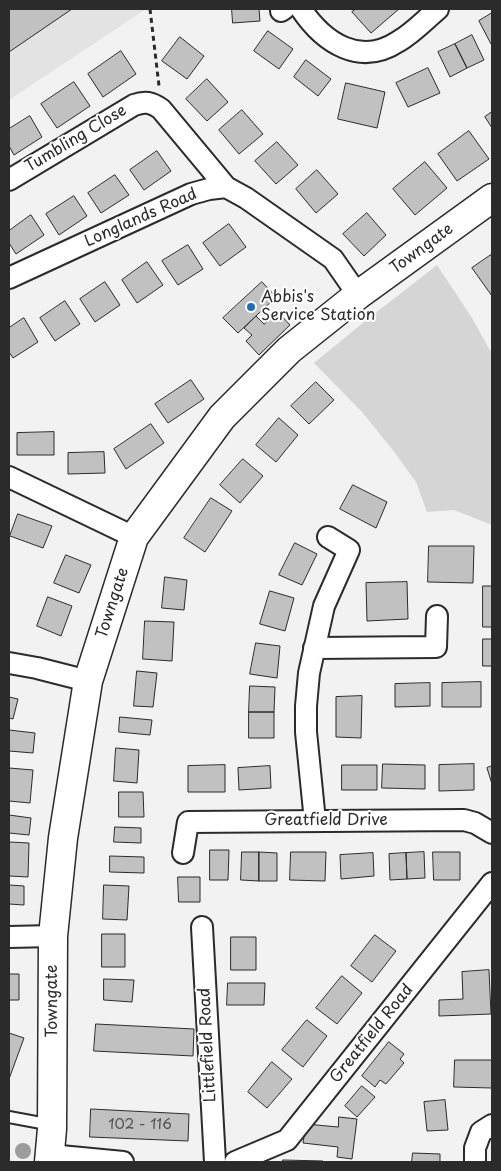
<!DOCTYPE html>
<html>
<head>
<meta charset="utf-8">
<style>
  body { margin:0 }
  #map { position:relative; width:501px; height:1171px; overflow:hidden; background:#f2f2f2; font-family:"Playpen Sans",sans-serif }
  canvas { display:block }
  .frame { position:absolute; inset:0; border:10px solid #2b2b2b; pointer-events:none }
</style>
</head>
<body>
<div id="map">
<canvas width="501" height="1171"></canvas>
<div class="frame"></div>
</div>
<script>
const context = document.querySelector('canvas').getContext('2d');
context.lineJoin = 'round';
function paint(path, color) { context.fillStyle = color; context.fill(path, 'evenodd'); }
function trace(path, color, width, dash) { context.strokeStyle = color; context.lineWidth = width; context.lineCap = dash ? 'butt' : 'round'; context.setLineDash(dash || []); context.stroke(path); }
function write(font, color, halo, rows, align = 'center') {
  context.font = font + ' "Playpen Sans",sans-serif'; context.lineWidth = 4; context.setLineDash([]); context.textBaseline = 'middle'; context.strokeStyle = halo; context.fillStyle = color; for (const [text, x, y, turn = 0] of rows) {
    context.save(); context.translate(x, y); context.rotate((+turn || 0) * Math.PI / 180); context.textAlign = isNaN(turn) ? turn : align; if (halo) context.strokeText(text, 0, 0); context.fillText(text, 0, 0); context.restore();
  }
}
paint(new Path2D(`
  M9,9H146L9,100Z`), '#e3e3e3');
paint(new Path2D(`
  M437,265L472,318L492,354V525L454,510L427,512L416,482L392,449L362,412L314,363L364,322Z`), '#d5d5d5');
const building = new Path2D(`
  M9,9H72L9,52Z
  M232,9H259L260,21L233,23Z
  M356,9H399L371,33L352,12Z
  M492,13V43L491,44L479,21Z
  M268,31L293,49L279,69L254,51Z
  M472,35L484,60L467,68L455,44Z
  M180,37L204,56L187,79L162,61Z
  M455,44L467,68L450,77L438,52Z
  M121,51L136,74L103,97L88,74Z
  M306,60L331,79L318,96L294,77Z
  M428,68L440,93L408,107L396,83Z
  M207,79L228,102L207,121L186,99Z
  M74,82L90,106L57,128L41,104Z
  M346,83L385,92L377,128L338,119Z
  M242,110L263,134L239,154L219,130Z
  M492,112V128L485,117Z
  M30,116L42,137L14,155L9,146V129Z
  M469,131L489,159L457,181L438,154Z
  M277,142L298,165L276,184L255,161Z
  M157,151L171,171L144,190L130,170Z
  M425,162L447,188L415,215L393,189Z
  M317,170L338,194L316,213L296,189Z
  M115,175L129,195L101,213L88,193Z
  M74,196L87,216L59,235L46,214Z
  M367,213L386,235L364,256L343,234Z
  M31,215L44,235L16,254L9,243V231Z
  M229,224L246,247L220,266L203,243Z
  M188,245L203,269L178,285L162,261Z
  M491,255L492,257V296L472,268Z
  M147,262L163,285L137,303L122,280Z
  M105,282L120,305L95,322L80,299Z
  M262,282L276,297L238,333L223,318Z
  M65,301L80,324L55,341L40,318Z
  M277,311L290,325L259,355L246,341L252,335L244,328L256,316L264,324Z
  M24,318L38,342L13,358L9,352V328Z
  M191,380L204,399L168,423L155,404Z
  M316,382L334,400L309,424L291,406Z
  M279,418L298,435L276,462L256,445Z
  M151,424L164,443L126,469L114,449Z
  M54,432V455H17V433Z
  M104,452L105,473L68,474V453Z
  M243,459L263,476L240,503L220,485Z
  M353,485L387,502L376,528L340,509Z
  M211,498L232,511L205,552L184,538Z
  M18,514L52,526L43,548L10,536Z
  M295,543L317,554L302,585L279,575Z
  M429,546H474L473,583L428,582Z
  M66,555L91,565L79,593L54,583Z
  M165,577L187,580L184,610L162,608Z
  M407,582L408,619L367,621L366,583Z
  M483,586H492V627H483Z
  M270,591L294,598L285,631L260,624Z
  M48,597L72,606L61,636L37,626Z
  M145,621L174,622L172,661L143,659Z
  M483,639H492V666H483Z
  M256,643L280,646L277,678L250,674Z
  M137,671L157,673L153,707L134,706Z
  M481,682V707H442V683Z
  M430,683V706L395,707V684Z
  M250,686L275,687L274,712H249Z
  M362,696L361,738L336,737V697Z
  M9,697L18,699L13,719L9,718Z
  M249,712H274V738H249Z
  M120,717L152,720L150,735L119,732Z
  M9,730L35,733L33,753L9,751Z
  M116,748L139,750L137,783L114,781Z
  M383,764L425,765V789L382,788Z
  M474,764V790L439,791V765Z
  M225,765V792H188V766Z
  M342,765H377V790H342Z
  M270,766L271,788L239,790L238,768Z
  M492,766V784L487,768Z
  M9,768L33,770L30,803L9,801Z
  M119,792H143L144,817H119Z
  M9,815L31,818L29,835L9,833Z
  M115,827L141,828V843L114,842Z
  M9,842L29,843L28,877L9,876Z
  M210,850H229L228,880H210Z
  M242,852H259V881L241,880Z
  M259,852L277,853V881H259Z
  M291,852H326L325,881L290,880Z
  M424,852L425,878L407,879L406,853Z
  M433,852H460V880H434Z
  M373,853L374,876L341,879L340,855Z
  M406,853L407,879L390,880L389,854Z
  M110,856L144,857V873L110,872Z
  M178,877H200V902H179Z
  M9,885L24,886V905L9,904Z
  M104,885L129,886L127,920L103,919Z
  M102,934H125V967H102Z
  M375,935L396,951L372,982L351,966Z
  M231,937H256V970H231Z
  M489,970L491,1014L439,1016V1000L463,999L462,972Z
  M9,974H19V1000H9Z
  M342,976L362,993L337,1024L316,1008Z
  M104,979L134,980L132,1002L104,1000Z
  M228,983H265L264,1005H227Z
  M307,1020L327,1036L303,1067L282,1050Z
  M96,1024L194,1029L193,1056L94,1051Z
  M9,1033L24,1038L9,1079Z
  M389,1042L404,1054L400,1059L404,1063L386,1084L380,1080L375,1087L362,1076Z
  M455,1060H492V1088L454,1087Z
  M272,1062L292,1079L267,1108L248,1092Z
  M362,1086L375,1097L357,1117L345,1106Z
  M445,1100L448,1130L427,1131L424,1102Z
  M91,1109L189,1114L188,1141L90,1137Z
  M339,1117L357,1119L352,1159L337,1157L338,1147L303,1143L306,1124L338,1127Z
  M413,1153L440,1154V1162H412Z
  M283,1160L323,1161V1162H283Z`);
paint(building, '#c1c1c1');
trace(building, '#2b2b2b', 1);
const lane = new Path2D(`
  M9,1117L52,1125`);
const street = new Path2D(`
  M301,9C324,43 360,67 399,41C413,33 426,19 438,9
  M281,11L284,9
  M9,180L134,105C145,101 151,102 161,109L226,187
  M9,278L191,194L209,189L226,187L246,198L333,259L358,295
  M9,477L134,537
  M314,648L436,647L437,616
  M9,663L37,668L88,681
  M315,821L306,732V706L309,673L324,606L349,550L328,537
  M183,853L188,822L464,820L475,823L492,833
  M202,927L215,1162
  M9,937L53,936
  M50,1155L123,1162
  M235,1162L287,1140L492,883
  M475,1162V1148L481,1132L492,1125`);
const secondary = new Path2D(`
  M49,1162L52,1129L53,936L63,838L88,681L134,537L222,417L289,350L358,295L492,198`);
trace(lane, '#2b2b2b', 14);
trace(street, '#2b2b2b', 24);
trace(secondary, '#2b2b2b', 31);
trace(new Path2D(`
  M150,9L159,86`), '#2b2b2b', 3, [5, 4]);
trace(lane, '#fff', 10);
trace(street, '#fff', 20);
trace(secondary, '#fff', 28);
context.fillStyle = '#9c9c9c';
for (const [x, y] of [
  [23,1151]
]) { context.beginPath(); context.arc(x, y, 8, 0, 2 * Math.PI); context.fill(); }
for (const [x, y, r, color] of [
  [251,307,5,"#1f6fb2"]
]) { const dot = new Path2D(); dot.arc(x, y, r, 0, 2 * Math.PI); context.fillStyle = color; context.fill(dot); trace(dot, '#fff', 2); }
write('14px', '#505050', null, [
  ["102 - 116",140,1125]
]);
write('16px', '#2b2b2b', '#fff', [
  ["Tumbling Close",76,139,-31],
  ["Longlands Road",141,218,-24],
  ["Towngate",422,249,-36],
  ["Towngate",113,603,-72],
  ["Greatfield Drive",326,821],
  ["Towngate",53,1001,-90],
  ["Greatfield Road",372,1034,-51],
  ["Littlefield Road",208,1045,-93]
]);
write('16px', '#2b2b2b', '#fff', [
  ["Abbis's",261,298],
  ["Service Station",261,316]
], 'left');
</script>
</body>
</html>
